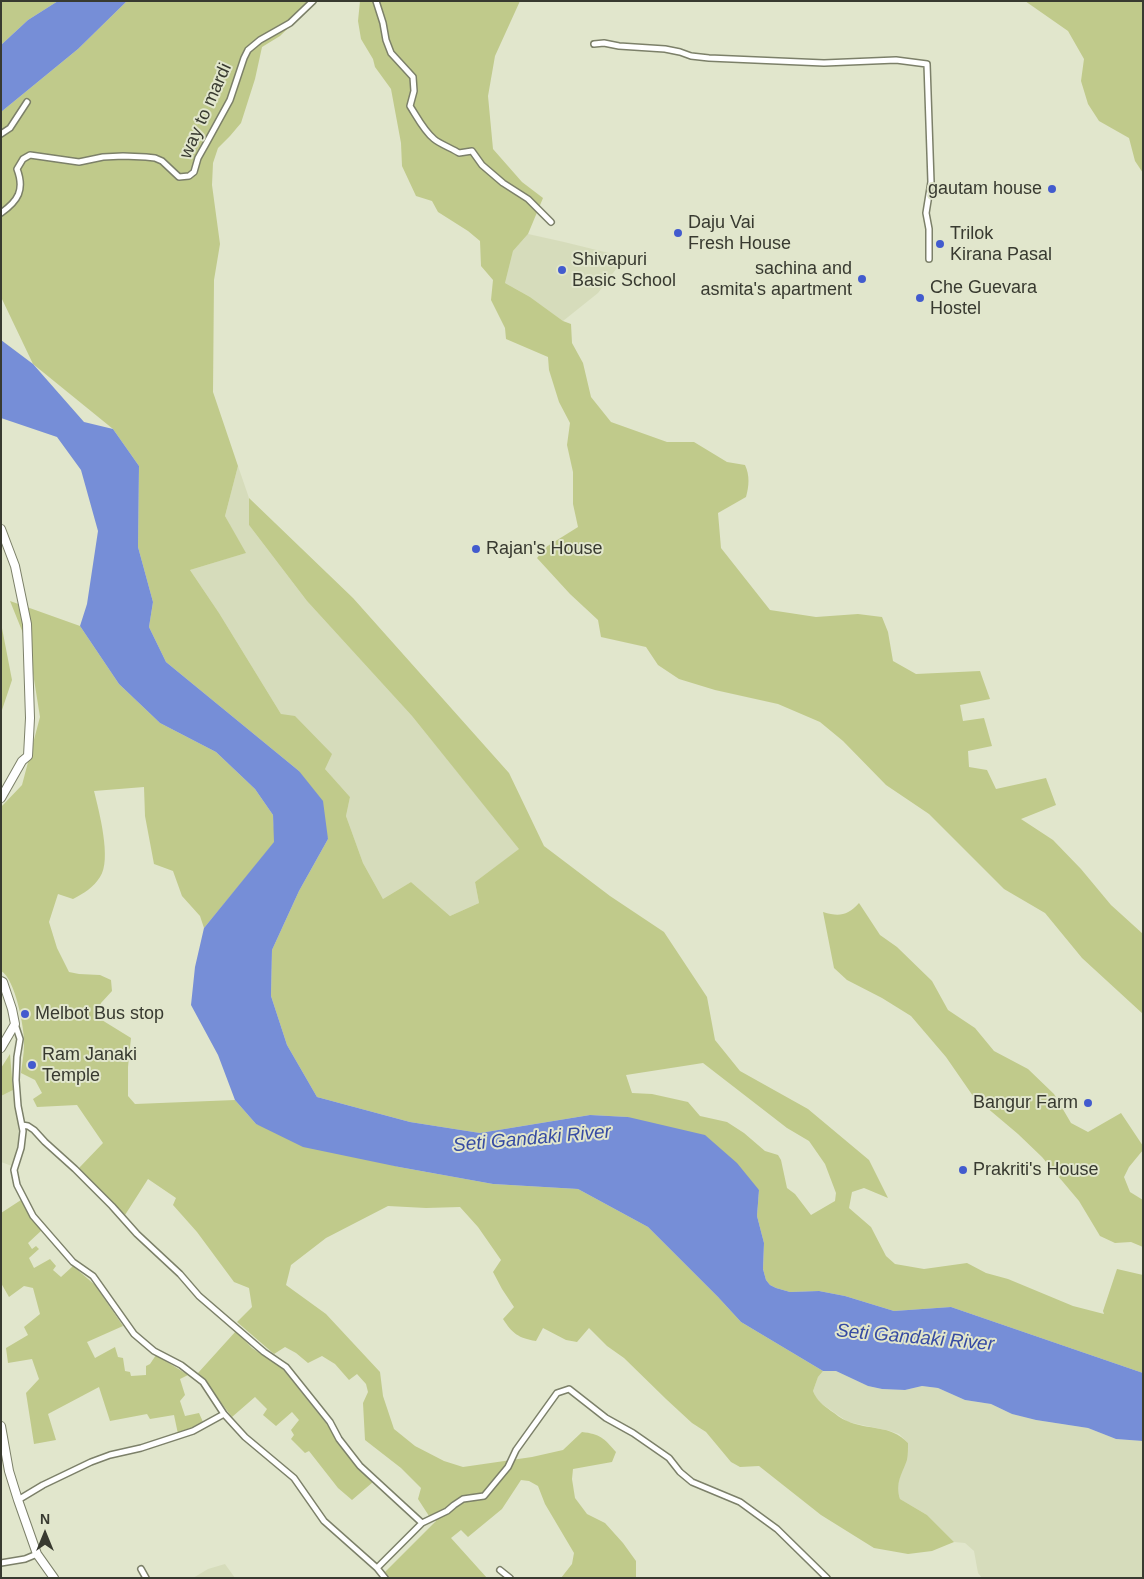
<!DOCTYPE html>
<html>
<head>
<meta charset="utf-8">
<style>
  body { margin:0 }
  #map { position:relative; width:1144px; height:1579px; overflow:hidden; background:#e1e6cc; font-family:Helvetica,sans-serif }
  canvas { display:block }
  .frame { position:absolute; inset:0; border:2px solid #383a30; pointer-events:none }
  .north { position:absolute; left:20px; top:1509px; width:50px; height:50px; -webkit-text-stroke:4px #e1e6cc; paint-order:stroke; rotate:0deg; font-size:14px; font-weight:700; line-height:20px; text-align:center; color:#383a30 }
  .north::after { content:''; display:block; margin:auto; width:18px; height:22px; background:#383a30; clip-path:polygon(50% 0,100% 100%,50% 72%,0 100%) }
</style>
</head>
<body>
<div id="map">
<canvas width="1144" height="1579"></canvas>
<div class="frame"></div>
<div class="north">N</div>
</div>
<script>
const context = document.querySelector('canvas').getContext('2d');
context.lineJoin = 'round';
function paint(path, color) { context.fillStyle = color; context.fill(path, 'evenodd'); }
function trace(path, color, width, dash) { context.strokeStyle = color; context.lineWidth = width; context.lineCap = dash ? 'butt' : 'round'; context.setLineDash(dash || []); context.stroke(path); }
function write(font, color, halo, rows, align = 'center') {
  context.font = font + ' Helvetica,sans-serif'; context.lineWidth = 4; context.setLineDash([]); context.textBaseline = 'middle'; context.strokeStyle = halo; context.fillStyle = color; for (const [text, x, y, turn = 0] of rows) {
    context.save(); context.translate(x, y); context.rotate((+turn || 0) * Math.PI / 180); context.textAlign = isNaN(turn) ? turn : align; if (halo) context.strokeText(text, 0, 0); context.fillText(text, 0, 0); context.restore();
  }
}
paint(new Path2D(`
  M528,234L564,242L625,257L598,293L563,321L530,297L505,283L513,251Z
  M238,466L249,498V525L307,601L412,716L520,849L475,882L479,903L450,916L411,882L383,899L363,863L346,816L350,797L325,769L281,714L219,613L190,570L245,553L225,516Z
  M13,1090L18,1116L19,1139L12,1166L1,1162V1096Z
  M830,1370L836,1371L868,1386L882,1389L905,1390L922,1386L938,1388L965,1400L991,1404L1012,1414L1036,1420L1088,1428L1116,1439L1143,1441V1578H982L978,1573L974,1551L965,1543L954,1542L927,1515L900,1499L898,1492V1485L902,1468L907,1460L908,1443L899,1434L890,1431L848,1422L819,1402L816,1398L813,1391L818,1377L823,1371Z
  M225,1564L235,1578H193L208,1569Z`), '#d6dcbb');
paint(new Path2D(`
  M1,1H58L28,20L1,45Z
  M127,1H316L280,36L262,47L255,79L241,123L230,136L218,148L213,163L212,185L220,244L214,280L213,392L238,466L225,516L246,553L190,570L219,613L281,714L295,716L332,754L325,769L350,797L346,816L363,863L383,899L411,882L450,916L479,903L475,882L519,849L412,716L307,601L249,525V498L353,598L509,773L544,846L610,896L664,932L707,997L715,1040L740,1071L808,1109L869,1160L888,1198L864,1188L852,1192L849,1208L871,1227L886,1256L895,1264L924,1269L967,1263L986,1273L1008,1279L1073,1306L1104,1314L1103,1311L1117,1269L1143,1275V1373L951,1307L894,1311L845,1296L819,1291L790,1292L776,1288L770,1285L766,1280L763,1269L764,1243L757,1216L759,1190L628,1117L590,1115L480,1133L410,1122L317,1097L287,1045L271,996L272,950L299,891L328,839L299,771L166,662L149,627L153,602L138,547L139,466L113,429L33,364L1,297V112L78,49ZM703,1063L787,1128L809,1141L825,1164L836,1193L835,1201L811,1215L795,1194L787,1188L781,1160L778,1155L765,1151L744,1133L727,1122L700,1116L688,1102L652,1094L632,1093L626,1075Z
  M360,1H520L495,56L488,96L493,149L522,182L543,198L528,234L513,251L505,283L530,297L563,321L571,324L572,343L583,363L591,397L611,422L667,442H694L727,462L745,465C750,476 749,486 746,497L718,513L721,548L770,610L816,617L858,614L882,617L888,632L893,661L916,674L980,671L990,699L960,705L963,721L984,718L992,746L968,751L969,767L987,770L996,789L1046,778L1056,805L1021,819L1053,840L1081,869L1111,905L1143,934V1014L1082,958L1045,913L1004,889L929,814L886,785L843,741L820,722L778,704L715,690L679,679L658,665L646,647L601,637L598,620L570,594L537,558L546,547L578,527L573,504V472L567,445L570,423L559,402L549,370L548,357L506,339L505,328L491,300L493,280L481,266L480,241L468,231L438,212L432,201L416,196L402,166L401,143L391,89L375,67L373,59L361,39L358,21Z
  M1025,1H1143V173L1135,161L1129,138L1099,121L1088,104L1081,81L1084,59L1068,31Z
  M10,601L80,626L119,684L160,723L216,752L255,789L273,815L275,842L204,928L200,916L182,896L173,871L154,864L145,816L144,787L94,791C99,811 112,860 100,877C94,887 83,894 73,899L58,894L49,922L57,948L69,972L79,974L100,975L111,980L112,991L101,1003L97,1017L131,1038L128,1067V1096L135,1104L235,1100L256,1124L399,1167L493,1184L578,1189L648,1227L718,1297L741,1322L823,1371L818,1377L813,1391C817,1401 823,1405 831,1411C836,1414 841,1419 847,1421C869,1431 890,1424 908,1443C908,1449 908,1455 907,1460C902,1474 895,1483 900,1499L927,1515L954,1542L932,1551L908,1554L874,1548L821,1515L759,1466L740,1467L731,1462L706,1432L692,1423L666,1399L624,1358L607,1346L589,1328L577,1342L566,1340L543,1328L536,1341C518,1338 512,1333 503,1319L514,1307L502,1289L493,1272L501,1260L478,1227L460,1207L426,1208L388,1206L326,1238L291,1265L286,1285L326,1314L380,1372L383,1396L394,1429L415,1446L444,1461L463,1467L532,1457L563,1450L582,1432C600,1434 604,1438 616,1452L612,1462L573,1469L572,1479L575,1498L587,1514L605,1523L623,1543L636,1561V1578H561L572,1564L574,1553L545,1504L538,1486L529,1481L521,1480L502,1509L468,1537L461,1530L451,1538L487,1578H390L385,1572L436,1521L429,1516L418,1499L421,1488L401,1468L365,1440L363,1403L368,1392L366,1384L357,1374L349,1380L335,1364L322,1356L308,1363L296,1353L285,1347L274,1354L237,1322L252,1307L249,1288L234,1282L197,1232L173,1205L176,1198L148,1179L125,1215L79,1168L103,1143L77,1105L37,1107L33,1099L42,1093L35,1080L21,1073C22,1064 24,1054 24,1045C25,1029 15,978 1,971V807L22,785L40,717L29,648Z
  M1,623L12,680L1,713Z
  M859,903L880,935L897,947L932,981L948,1010L975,1028L994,1051L1028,1069L1054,1094L1071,1123L1088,1132L1121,1113L1143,1146V1150L1129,1167L1124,1177L1130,1192L1143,1200V1247L1131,1242L1115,1243L1100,1236L1079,1201L1042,1157L1018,1134L973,1096L946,1057L911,1016L882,998L847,980L834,968L823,912C839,917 847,916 859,903Z
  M10,1054L13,1090L1,1096V1068Z
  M21,1200L42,1230L28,1243L32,1249L36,1246L39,1249L29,1258L34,1268L50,1259L56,1266L53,1270L61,1277L73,1266L95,1285L123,1326L87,1342L95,1358L115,1347L118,1357L123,1358L125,1371L130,1372L131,1376L146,1375V1366L150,1364L156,1355L188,1375L180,1379L185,1395L180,1401L185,1416L199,1413L203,1422L178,1434L174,1415L150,1419L147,1414L110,1421L99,1387L48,1414L56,1440L34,1444L26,1393L39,1379L32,1359L8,1363L6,1348L28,1335L24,1327L40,1314L33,1288L24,1286L9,1297L1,1283V1213Z
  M236,1331L252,1348L282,1368L329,1427L344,1451L356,1466L373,1482L352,1500L338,1488L309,1451L305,1453L291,1439L294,1435L291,1430L299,1420L292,1412L276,1426L263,1415L267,1409L255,1397L232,1417L198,1373Z`), '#c0ca8b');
paint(new Path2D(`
  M58,1H127L78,49L1,112V45L28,20Z
  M1,340L33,364L84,422L113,429L139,466L138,547L153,602L149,627L166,662L299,771L323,801L328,839L299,891L272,950L271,996L287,1045L317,1097L410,1122L480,1133L590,1115L628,1117L705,1135L737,1163L759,1190L757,1216L764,1243L763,1269L766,1280L770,1285L776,1288L790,1292L819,1291L845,1296L894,1311L951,1307L1143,1373V1441L1116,1439L1088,1428L1036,1420L1012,1414L991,1404L965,1400L938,1388L922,1386L905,1390L882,1389L868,1386L836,1371H823L741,1322L718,1297L648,1227L578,1189L493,1184L399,1167L303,1147L256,1124L235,1100L218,1055L191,1005L195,967L204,928L274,842L273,815L255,789L216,752L160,723L119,684L80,626L87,604L98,531L81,470L57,437L1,418Z`), '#768ed7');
const street = new Path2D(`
  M376,1L383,23L386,40L391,53L413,77L414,91L410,106C417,117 424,131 434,139C438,143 453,149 459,153L472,151L482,165L503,183L528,199L551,222
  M594,44L604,43L619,46L665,49L680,52L691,56L709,58L824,63L896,60L927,64L931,182L926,213L929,229V259
  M1,134L10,128L27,102
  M1,213C18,201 25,190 17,169L23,159L30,155L79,162L103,157L123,156L146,157L155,158L162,161L179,177L189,176L194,172L198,158L207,142L230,100L244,58L248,50L260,40L290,23L313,1
  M15,1024L20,1039L17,1057L16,1080L18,1106L23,1131L21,1148L14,1170L17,1185L33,1216L73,1262L93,1276L134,1334L154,1351L181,1365L203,1382L224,1414L245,1437L294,1478L324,1521L377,1568L385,1578
  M22,1125L28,1126L34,1130L45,1142L75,1169L112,1206L137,1234L180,1274L199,1296L264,1352L286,1367L330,1422L339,1439L360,1466L422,1523
  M18,1500L43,1485L91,1462L110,1455L141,1448L193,1431L224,1414
  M1,1563L25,1559L37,1554
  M377,1568L422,1523L447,1511L454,1505L463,1499L484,1496L508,1467L516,1450L557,1393L569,1389L606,1418L633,1433L669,1458L680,1472L692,1482L740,1502L777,1529L827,1578
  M141,1569L146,1578
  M500,1570L510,1578`);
const secondary = new Path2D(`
  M1,529L15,566L27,624L30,718L28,756L22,761L1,798
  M1,981L3,982L12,1009L15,1024L1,1048
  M1,1426L9,1471L18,1500L37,1554L54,1578`);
trace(street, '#7c8069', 8);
trace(secondary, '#7c8069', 10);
trace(street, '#fff', 5);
trace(secondary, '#fff', 8);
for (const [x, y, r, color] of [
  [1052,189,5,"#425bce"],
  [678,233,5,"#425bce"],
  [940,244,5,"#425bce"],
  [562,270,5,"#425bce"],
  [862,279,5,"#425bce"],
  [920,298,5,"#425bce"],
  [476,549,5,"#425bce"],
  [25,1014,5,"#425bce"],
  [32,1065,5,"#425bce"],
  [1088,1103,5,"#425bce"],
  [963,1170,5,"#425bce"]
]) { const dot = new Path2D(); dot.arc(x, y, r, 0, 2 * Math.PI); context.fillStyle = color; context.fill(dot); trace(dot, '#e1e6cc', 2); }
write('18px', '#383a30', '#e1e6cc', [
  ["way to mardi",206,111,-66]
]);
write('18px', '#383a30', '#e1e6cc', [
  ["gautam house",1042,189,"right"],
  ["Daju Vai",688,223],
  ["Fresh House",688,244],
  ["Trilok",950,234],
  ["Kirana Pasal",950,255],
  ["Shivapuri",572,260],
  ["Basic School",572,281],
  ["sachina and",852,269,"right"],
  ["asmita's apartment",852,290,"right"],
  ["Che Guevara",930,288],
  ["Hostel",930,309],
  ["Rajan's House",486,549],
  ["Melbot Bus stop",35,1014],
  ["Ram Janaki",42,1055],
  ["Temple",42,1076],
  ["Bangur Farm",1078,1103,"right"],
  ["Prakriti's House",973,1170]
], 'left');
write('italic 19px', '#364ba2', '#e1e6cc', [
  ["Seti Gandaki River",532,1139,-5],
  ["Seti Gandaki River",915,1338,5]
]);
</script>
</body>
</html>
